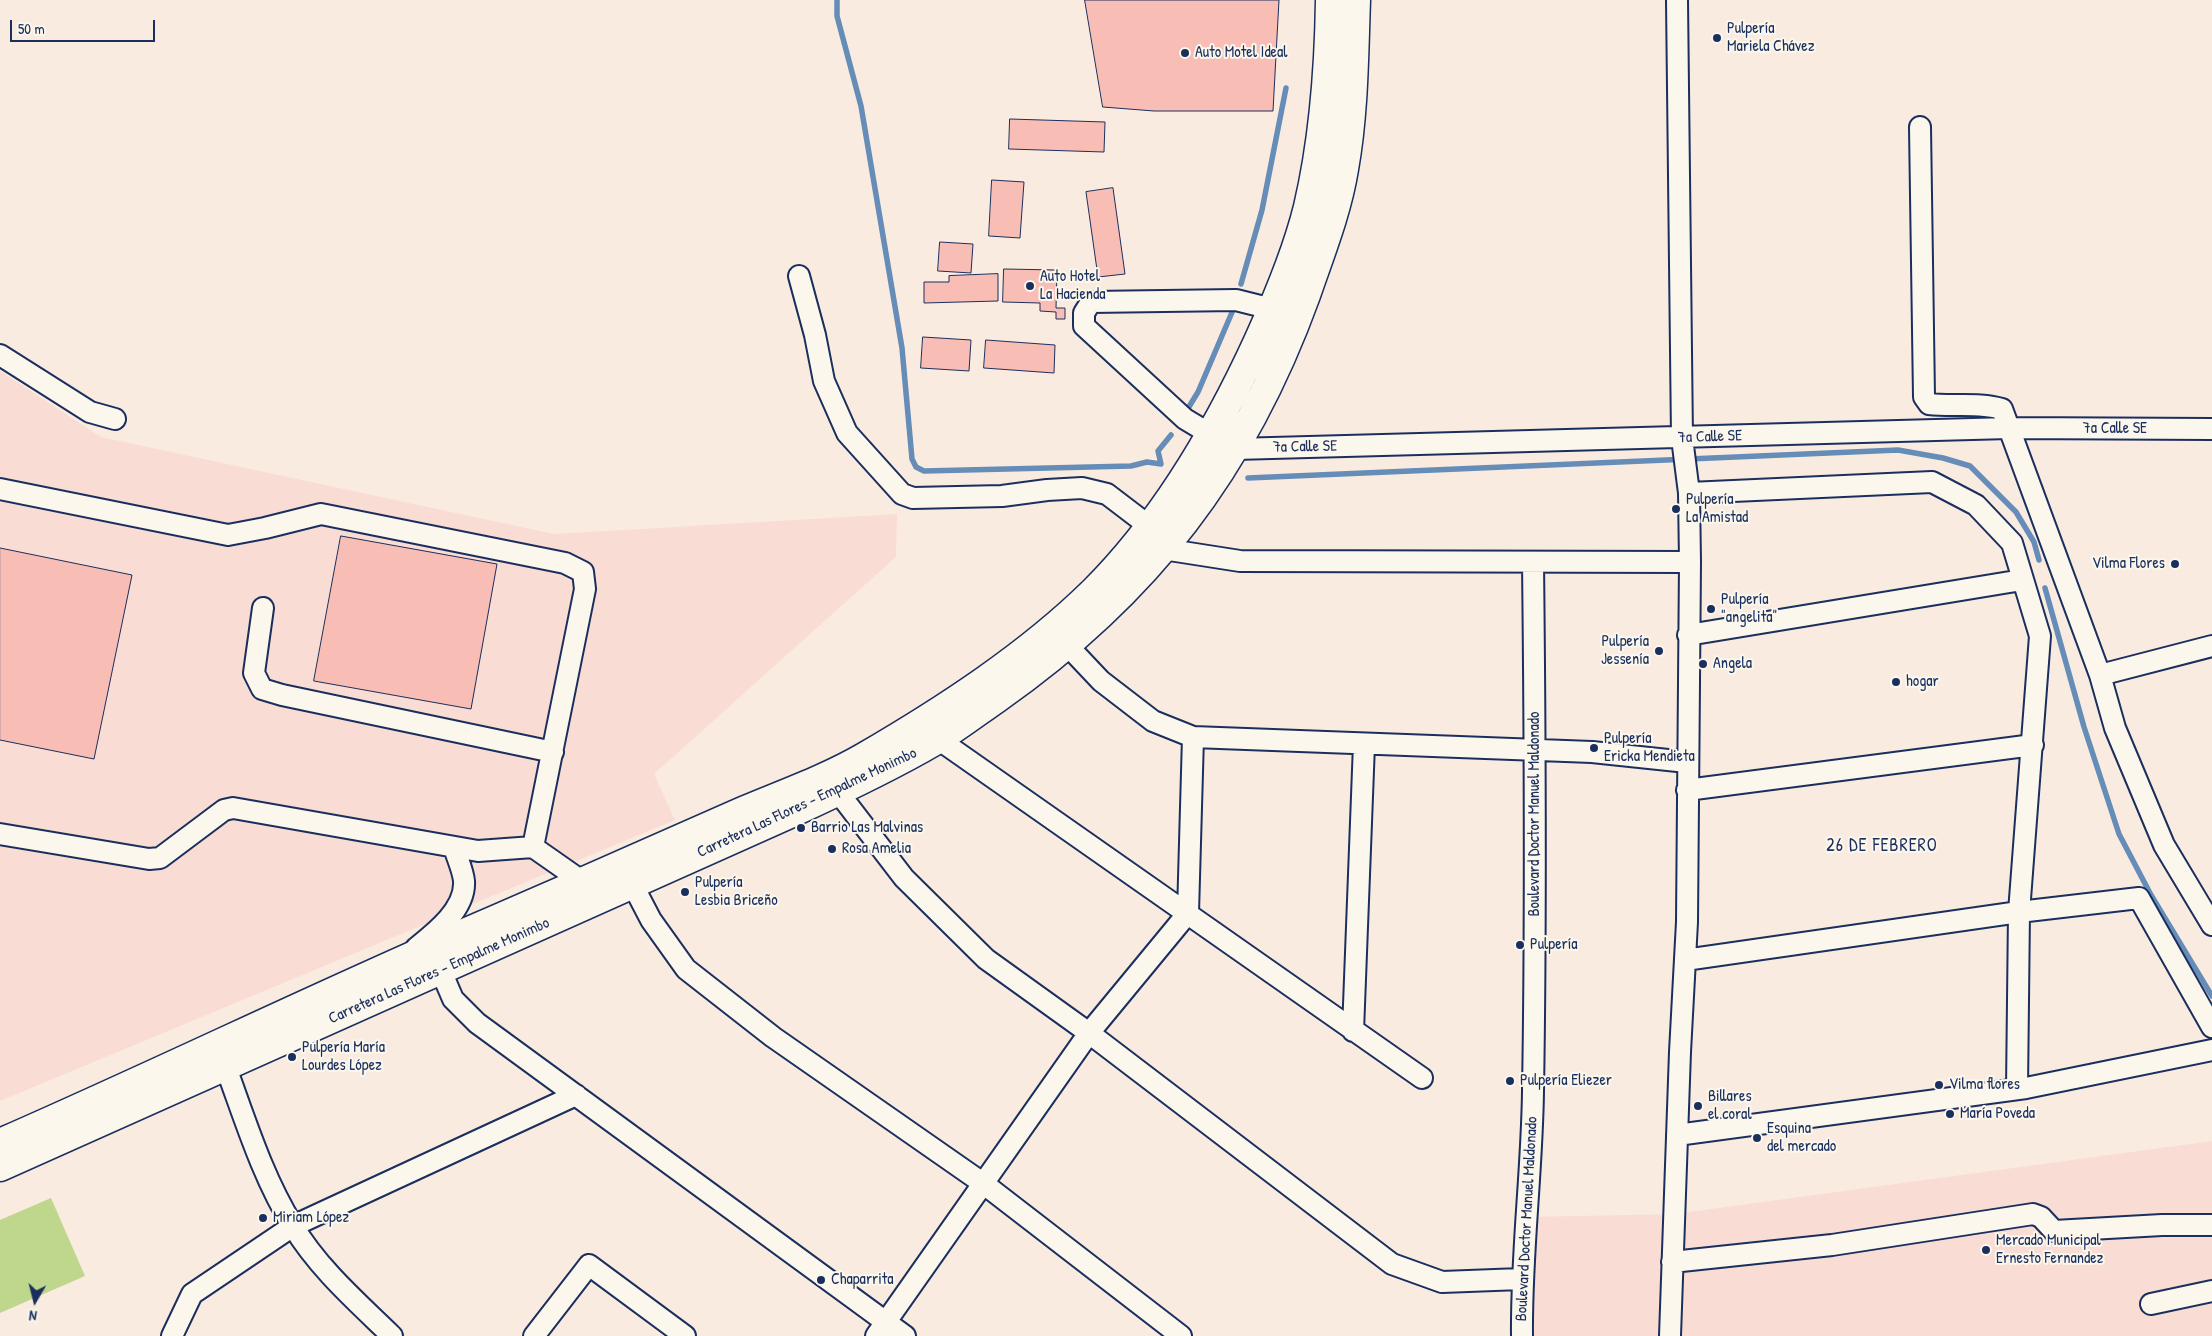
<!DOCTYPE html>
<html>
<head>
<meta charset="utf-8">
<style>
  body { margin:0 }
  #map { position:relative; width:2212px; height:1336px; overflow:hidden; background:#faebe1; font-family:"Patrick Hand",sans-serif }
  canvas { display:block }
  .north { position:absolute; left:10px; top:1276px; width:50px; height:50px; -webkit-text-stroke:4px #fbf7ec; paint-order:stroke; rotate:188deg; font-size:14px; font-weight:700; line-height:20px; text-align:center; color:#1b2f5e }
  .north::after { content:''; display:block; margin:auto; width:18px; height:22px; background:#1b2f5e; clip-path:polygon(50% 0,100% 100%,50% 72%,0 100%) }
  .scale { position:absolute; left:10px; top:20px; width:145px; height:22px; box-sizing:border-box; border:2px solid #1b2f5e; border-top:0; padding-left:6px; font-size:15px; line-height:18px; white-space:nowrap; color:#1b2f5e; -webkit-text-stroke:4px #fbf7ec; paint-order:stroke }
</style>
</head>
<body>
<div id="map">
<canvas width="2212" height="1336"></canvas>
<div class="north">N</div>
<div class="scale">50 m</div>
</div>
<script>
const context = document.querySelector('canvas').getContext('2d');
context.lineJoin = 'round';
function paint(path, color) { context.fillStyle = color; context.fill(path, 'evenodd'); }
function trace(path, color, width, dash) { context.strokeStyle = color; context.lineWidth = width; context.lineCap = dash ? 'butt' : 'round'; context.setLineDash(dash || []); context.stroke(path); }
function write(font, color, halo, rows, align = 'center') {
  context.font = font + ' "Patrick Hand",sans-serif'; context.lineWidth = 4; context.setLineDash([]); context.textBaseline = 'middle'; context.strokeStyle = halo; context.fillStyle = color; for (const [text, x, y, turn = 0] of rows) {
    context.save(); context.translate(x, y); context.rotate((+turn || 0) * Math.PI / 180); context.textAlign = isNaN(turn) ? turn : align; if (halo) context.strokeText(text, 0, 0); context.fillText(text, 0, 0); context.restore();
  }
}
paint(new Path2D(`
  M0,371L101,437L554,534L897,514L896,557L654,774L675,820L0,1101Z
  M2212,1141V1336H1522L1525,1217L1674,1214Z`), '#f9ddd4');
paint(new Path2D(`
  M51,1198L85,1276L0,1313V1220Z`), '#bed78d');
trace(new Path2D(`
  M837,0V16L861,106L902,348L912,459L916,467L924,471L1131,466L1147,462L1161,464L1158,451L1171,435
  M1241,284L1262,210L1286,88
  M1187,410L1198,392L1233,310
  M1248,478L1898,450L1943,458L1970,466L2016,512L2034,542L2039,560
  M2045,588L2084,727L2119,834L2151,895L2212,996`), '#658db8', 5.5);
const building = new Path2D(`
  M1085,0H1279L1273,111H1154L1103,107Z
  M1010,119L1105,122L1104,152L1009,149Z
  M992,180L1024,182L1020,238L989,236Z
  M1113,188L1125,274L1098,277L1086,192Z
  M940,242L973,244L971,273L938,271Z
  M1004,269L1057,270L1056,308H1065V319H1056V312L1040,311V303L1003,302Z
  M998,274V301L924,303V282H949V276Z
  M923,337L971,340L969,371L921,368Z
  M986,340L1055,345L1054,373L984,368Z
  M341,536L497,564L471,709L314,681Z
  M0,548L132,575L94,759L0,740Z`);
paint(building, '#f8bdb4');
trace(building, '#1b2f5e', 1);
const minor = new Path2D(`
  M1920,127L1924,397L1929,404C1953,407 1979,402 2002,409L2100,675L2115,728L2164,845L2212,925
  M799,276L815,335L824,381L847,433L902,494L913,498L1002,496L1047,490L1082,488L1107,494L1149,526
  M1272,309L1236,300L1091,302L1084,313V326L1185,419L1235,449L2009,428L2212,429
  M0,355L90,412L115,419
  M0,489L228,535L265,528L321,514L565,563L583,572L585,589L533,847
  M1689,493L1932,482L1976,505L2012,543L2040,636L2019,912L2017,1089
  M1163,549L1240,561L1690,562
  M263,608L254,673L262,689L282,695L553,752
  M1688,635L2022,580
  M1067,645L1101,681L1153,721L1193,737L1592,752L1687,762
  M2100,675L2212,646
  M938,739L1422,1078
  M1687,790L2033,745
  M838,792L904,878L986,959L1089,1033L1392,1264L1442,1282L1521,1279
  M0,834L149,859L160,858L224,810L233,808L478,851L533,847L583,882
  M626,872L651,920L686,969L773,1037L984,1184L1181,1336
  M416,948C435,933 466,909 464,881C463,870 457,858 454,847
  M1685,960L2019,912L2139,898L2212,1027
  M441,971L453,999L477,1023L905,1336
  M1353,1031L1364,744
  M218,1055L225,1065C245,1119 262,1176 293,1226C318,1268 357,1302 392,1336
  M1677,1135L2026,1088L2212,1050
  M1672,1262L1832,1245L2033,1214L2041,1217L2054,1231L2162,1225H2212
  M2151,1304L2212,1291
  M172,1336L192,1294L293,1226L576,1095
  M534,1336L589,1265L685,1336
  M876,1336L1089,1033L1188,913L1193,737
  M1522,1336C1521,1254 1532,1173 1533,1091C1536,915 1535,738 1533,562
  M1670,1336L1680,1052L1687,922L1690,562L1689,493L1682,438L1677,0`);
const highway = new Path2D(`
  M0,1143C165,1071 326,992 492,921C576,885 659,848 743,811C783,794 826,779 864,757C943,711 1028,656 1094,591C1165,520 1217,431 1259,339C1278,297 1297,252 1308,207C1324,139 1329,70 1330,0
  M0,1167L794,812C842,790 889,768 935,741C956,728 976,713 996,699C1147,593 1243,469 1306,295C1320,254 1337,212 1344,169C1354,113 1354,56 1356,0`);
trace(minor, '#1b2f5e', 24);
trace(highway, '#1b2f5e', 31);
trace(minor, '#fbf7ec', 20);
trace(highway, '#fbf7ec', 28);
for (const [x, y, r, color] of [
  [1717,38,5,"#1b2f5e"],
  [1185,53,5,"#1b2f5e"],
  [1030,286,5,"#1b2f5e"],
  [1676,509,5,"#1b2f5e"],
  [2175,564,5,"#1b2f5e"],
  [1711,609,5,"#1b2f5e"],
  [1659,651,5,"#1b2f5e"],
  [1703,664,5,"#1b2f5e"],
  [1896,682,5,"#1b2f5e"],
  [1594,748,5,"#1b2f5e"],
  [801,828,5,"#1b2f5e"],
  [832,849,5,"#1b2f5e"],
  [685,892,5,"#1b2f5e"],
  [1520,945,5,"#1b2f5e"],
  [292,1057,5,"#1b2f5e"],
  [1510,1081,5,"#1b2f5e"],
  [1939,1085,5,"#1b2f5e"],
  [1698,1106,5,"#1b2f5e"],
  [1950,1114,5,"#1b2f5e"],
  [1757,1138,5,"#1b2f5e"],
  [263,1218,5,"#1b2f5e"],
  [1986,1250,5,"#1b2f5e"],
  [821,1280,5,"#1b2f5e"]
]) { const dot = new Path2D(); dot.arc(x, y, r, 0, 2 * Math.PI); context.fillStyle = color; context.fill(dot); trace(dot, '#fbf7ec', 2); }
write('16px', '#1b2f5e', '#fbf7ec', [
  ["Pulpería",1727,29],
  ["Mariela Chávez",1727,47],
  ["Auto Motel Ideal",1195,53],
  ["Auto Hotel",1040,277],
  ["La Hacienda",1040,295],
  ["Pulpería",1686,500],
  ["La Amistad",1686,518],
  ["Vilma Flores",2165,564,"right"],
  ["Pulpería",1721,600],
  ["\"angelita\"",1721,618],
  ["Pulpería",1649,642,"right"],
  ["Jessenía",1649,660,"right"],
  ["Angela",1713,664],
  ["hogar",1906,682],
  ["Pulpería",1604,739],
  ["Ericka Mendieta",1604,757],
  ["Barrio Las Malvinas",811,828],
  ["Rosa Amelia",842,849],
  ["Pulpería",695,883],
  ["Lesbia Briceño",695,901],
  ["Pulpería",1530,945],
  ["Pulpería María",302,1048],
  ["Lourdes López",302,1066],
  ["Pulpería Eliezer",1520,1081],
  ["Vilma flores",1949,1085],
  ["Billares",1708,1097],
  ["el coral",1708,1115],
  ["María Poveda",1960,1114],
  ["Esquina",1767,1129],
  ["del mercado",1767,1147],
  ["Miriam López",273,1218],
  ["Mercado Municipal",1996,1241],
  ["Ernesto Fernandez",1996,1259],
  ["Chaparrita",831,1280]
], 'left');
write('16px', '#1b2f5e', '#fbf7ec', [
  ["7a Calle SE",2115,429],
  ["7a Calle SE",1710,437,-2],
  ["7a Calle SE",1305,447,-1],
  ["Carretera Las Flores - Empalme Monimbo",807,803,-25],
  ["Boulevard Doctor Manuel Maldonado",1535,814,-90],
  ["Carretera Las Flores - Empalme Monimbo",439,971,-24],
  ["Boulevard Doctor Manuel Maldonado",1527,1219,-87]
]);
context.letterSpacing = '1px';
write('18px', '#1b2f5e', '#fbf7ec', [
  ["26 DE FEBRERO",1882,846]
]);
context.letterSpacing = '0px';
</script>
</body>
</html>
